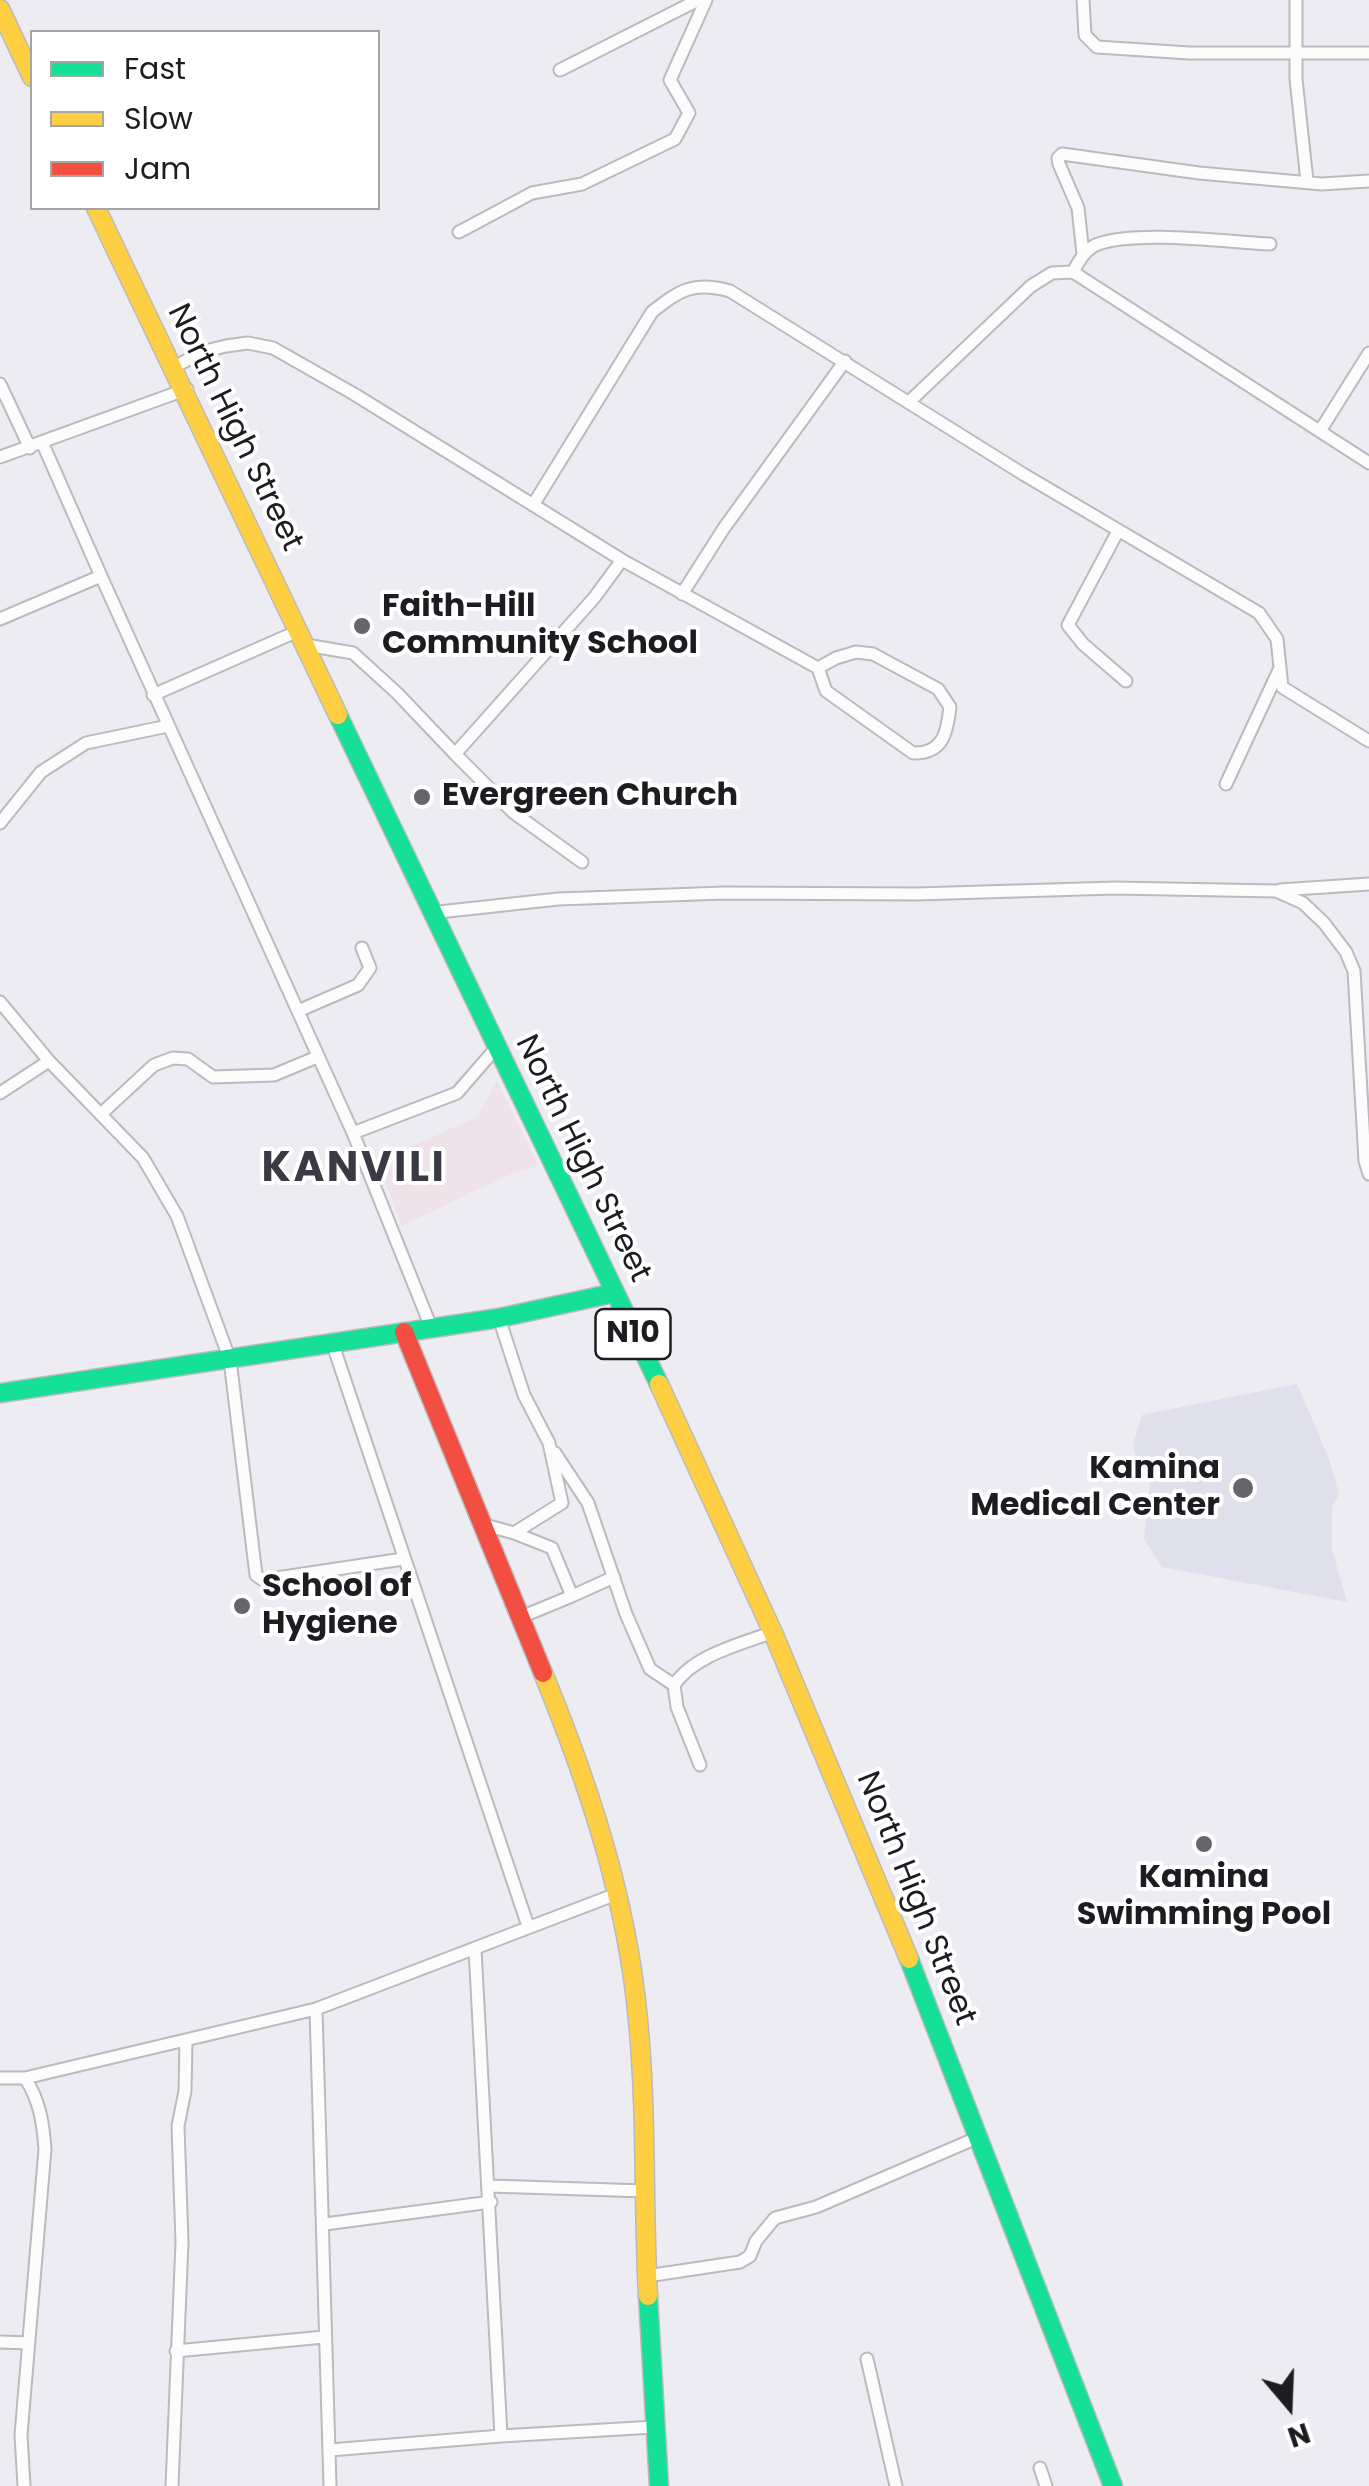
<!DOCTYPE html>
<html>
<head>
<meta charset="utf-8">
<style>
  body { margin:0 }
  #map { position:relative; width:1369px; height:2486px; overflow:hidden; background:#ececf2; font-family:Poppins,sans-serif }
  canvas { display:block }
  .legend { position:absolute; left:30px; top:30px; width:350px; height:180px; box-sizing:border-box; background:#fff; border:2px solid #a5a5a6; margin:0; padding:12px 18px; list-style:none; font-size:30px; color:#1d1d21 }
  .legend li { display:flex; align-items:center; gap:20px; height:50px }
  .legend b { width:50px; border:2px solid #a5a5a6 }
  .north { position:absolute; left:1239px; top:2356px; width:100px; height:100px; -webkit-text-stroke:8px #fff; paint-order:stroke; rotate:161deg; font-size:28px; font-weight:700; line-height:40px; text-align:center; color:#1d1d21 }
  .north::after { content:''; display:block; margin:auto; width:35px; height:45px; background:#1d1d21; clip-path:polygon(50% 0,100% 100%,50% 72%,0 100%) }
</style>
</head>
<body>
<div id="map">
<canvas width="1369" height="2486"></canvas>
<ul class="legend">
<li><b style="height:12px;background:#16e098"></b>Fast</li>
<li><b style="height:12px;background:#ffcf43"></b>Slow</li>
<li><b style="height:12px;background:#f24e42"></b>Jam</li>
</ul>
<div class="north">N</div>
</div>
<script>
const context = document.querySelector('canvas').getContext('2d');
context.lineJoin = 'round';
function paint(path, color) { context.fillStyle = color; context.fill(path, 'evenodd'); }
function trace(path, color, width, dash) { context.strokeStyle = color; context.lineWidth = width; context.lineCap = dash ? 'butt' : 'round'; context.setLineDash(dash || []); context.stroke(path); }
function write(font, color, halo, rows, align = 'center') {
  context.font = font + ' Poppins,sans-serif'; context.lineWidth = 8; context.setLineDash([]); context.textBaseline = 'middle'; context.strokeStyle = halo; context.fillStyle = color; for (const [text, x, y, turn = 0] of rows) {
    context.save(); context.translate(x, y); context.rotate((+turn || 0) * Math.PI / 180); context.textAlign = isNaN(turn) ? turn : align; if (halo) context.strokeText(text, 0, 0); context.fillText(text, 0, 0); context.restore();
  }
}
paint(new Path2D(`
  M497,1081L538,1165L508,1175L402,1226L377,1161L476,1118Z`), '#efe2e9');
paint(new Path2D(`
  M1297,1384L1329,1459L1339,1494L1332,1507V1549L1347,1602L1162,1567L1144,1539L1150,1483L1140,1478L1133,1445L1142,1415Z`), '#e0e0ed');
const street = new Path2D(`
  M1083,0L1085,35L1097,47L1189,53H1369
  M1296,0V79L1307,181
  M560,70L698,0
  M459,232L532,193L582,184L675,139L689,113L670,80L706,0
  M1083,254L1078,208L1059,164L1058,158L1062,154L1199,173L1322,184L1369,181
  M1073,272C1079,261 1085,249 1098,244C1139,230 1226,242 1270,244
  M175,367L201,352L226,346L248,343L273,348L354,394L622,560L818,668L826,691L913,753C943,754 947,733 950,707L938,689L873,654L856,652L836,658L818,668
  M0,384L30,448
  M910,401L1031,286L1052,273L1073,272L1369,463
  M1320,431L1369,353
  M0,457L187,389
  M533,505L652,312C680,290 693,281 730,291L1023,474L1259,613L1277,639L1282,687L1369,741
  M1118,531L1068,625L1083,644L1126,681
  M101,576L353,1133L431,1327
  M682,594L724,528L845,361
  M0,619L101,576L42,442
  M306,645L353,653L397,693L455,754
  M153,695L298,631
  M1226,784L1279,670
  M0,823L41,772L86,743L168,726
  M582,862L514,813L455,754L594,598L622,560
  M1280,890L1369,884
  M430,913L558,899L724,893L917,894L1115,888L1276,891L1303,903L1324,923L1346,952L1354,971L1365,1161L1369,1174
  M0,1002L49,1061L143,1158L177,1216L230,1360L256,1575L263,1580L403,1559
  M298,1011L358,985L370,968L362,948
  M0,1093L49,1061
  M102,1113L154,1065L173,1058L188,1059L213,1077L274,1075L317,1057
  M353,1133L457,1093L496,1048
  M333,1345L528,1926
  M555,1453L588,1503L626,1614L650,1669L674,1685
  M485,1525L514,1533L562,1503L549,1443L524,1395L499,1318
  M514,1533L552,1548L572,1596L614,1577
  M521,1617L572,1596
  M700,1765L677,1707L674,1685C694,1655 741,1644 773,1632
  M475,1949L501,2436L654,2427
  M316,2009L330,2486
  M0,2078H25L316,2009L619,1893
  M490,2186L645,2191
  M325,2224L491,2202
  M647,2276L740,2262L750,2256L756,2241L775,2218L816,2207L979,2137
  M0,2342L29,2343
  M176,2351L324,2337
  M867,2359L896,2486
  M330,2450L501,2436
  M1040,2468L1046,2486
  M24,2486L21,2435L45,2149C43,2123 40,2101 25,2078
  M172,2486L182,2242L178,2126L185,2091L186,2041`);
const fast = new Path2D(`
  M338,715L659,1384
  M0,1393L499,1318L614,1293
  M909,1959L1113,2486
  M648,2296L659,2486`);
const slow = new Path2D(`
  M0,9L32,77
  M96,208L338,715
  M659,1384L774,1635L909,1959
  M543,1673C589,1785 627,1899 638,2020C647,2112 643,2204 648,2296`);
const jam = new Path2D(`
  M404,1332L543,1673`);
trace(street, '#bababf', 15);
trace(fast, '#bababf', 21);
trace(slow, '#bababf', 21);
trace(jam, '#bababf', 21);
trace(street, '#fcfcfd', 11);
trace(fast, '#16e098', 18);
trace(slow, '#ffcf43', 18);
trace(jam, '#f24e42', 18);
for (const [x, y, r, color] of [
  [362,626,10,"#65656a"],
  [422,797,10,"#65656a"],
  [1243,1488,12,"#65656a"],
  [242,1606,10,"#65656a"],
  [1204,1844,10,"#65656a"]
]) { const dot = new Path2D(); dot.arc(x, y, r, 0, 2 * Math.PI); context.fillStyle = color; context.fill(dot); trace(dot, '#fff', 4); }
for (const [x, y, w] of [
  [633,1334,75]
]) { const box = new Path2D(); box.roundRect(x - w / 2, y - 25, w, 50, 8); context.fillStyle = '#fff'; context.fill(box); trace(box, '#1d1d21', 2.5); }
write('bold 30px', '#1d1d21', null, [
  ["N10",633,1334]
]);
write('32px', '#1d1d21', '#fff', [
  ["North High Street",234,428,64],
  ["North High Street",582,1159,64],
  ["North High Street",915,1899,68]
]);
write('bold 32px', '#1d1d21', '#fff', [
  ["Faith-Hill",382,608],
  ["Community School",382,645],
  ["Evergreen Church",442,797],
  ["Kamina",1220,1470,"right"],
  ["Medical Center",1220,1507,"right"],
  ["School of",262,1588],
  ["Hygiene",262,1625],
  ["Kamina",1204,1879,"center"],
  ["Swimming Pool",1204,1916,"center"]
], 'left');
context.letterSpacing = '2.5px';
write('bold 42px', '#3a3a44', '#fff', [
  ["KANVILI",354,1170]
]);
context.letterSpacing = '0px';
</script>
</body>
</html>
